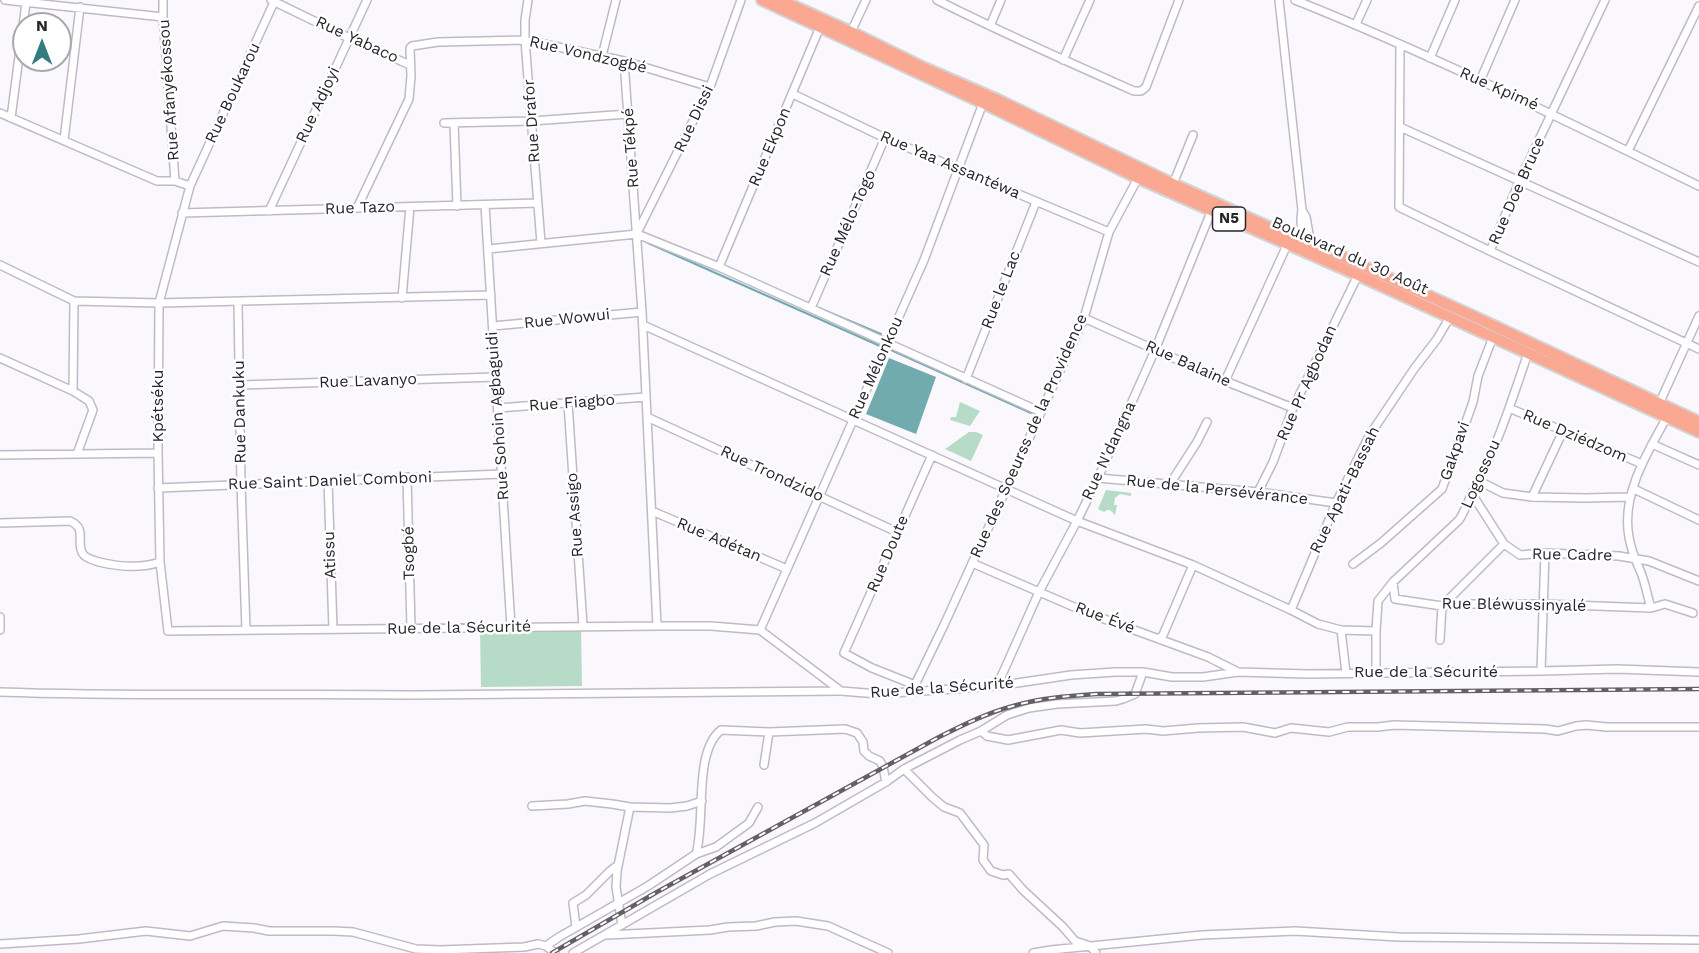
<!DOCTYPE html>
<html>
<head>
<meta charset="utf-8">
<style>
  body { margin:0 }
  #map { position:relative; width:1699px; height:953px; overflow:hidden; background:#faf7fd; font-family:"Work Sans",sans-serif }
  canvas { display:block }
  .north { position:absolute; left:12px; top:12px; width:60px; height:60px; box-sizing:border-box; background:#fff; border:2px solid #a9a8aa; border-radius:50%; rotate:0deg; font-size:16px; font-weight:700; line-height:24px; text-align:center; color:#28252b }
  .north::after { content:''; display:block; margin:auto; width:21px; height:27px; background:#337c80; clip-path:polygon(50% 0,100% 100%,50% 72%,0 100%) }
</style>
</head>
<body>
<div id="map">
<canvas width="1699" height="953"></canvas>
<div class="north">N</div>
</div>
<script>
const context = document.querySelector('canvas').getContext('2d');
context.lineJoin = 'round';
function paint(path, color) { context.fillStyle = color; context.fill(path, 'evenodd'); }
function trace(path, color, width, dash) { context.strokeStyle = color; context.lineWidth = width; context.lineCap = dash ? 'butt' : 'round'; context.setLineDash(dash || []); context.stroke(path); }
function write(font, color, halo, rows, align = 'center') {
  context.font = font + ' "Work Sans",sans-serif'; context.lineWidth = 5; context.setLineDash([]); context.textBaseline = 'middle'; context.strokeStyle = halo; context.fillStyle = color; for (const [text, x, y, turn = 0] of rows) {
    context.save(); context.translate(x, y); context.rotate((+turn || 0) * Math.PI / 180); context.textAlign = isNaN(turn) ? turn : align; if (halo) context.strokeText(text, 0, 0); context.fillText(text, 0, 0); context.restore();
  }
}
paint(new Path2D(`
  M960,402L980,411L970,426L950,420L951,417H956Z
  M969,432H976L983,435L971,461L945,449Z
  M1106,490L1131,493V496L1120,494L1115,498L1114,505H1117L1115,515L1110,510H1107L1104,512L1098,509Z
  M581,628L582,686L481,687L480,630Z`), '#b6dcc7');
paint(new Path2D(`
  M889,358L936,377L916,434L866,414Z`), '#71abae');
trace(new Path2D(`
  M648,243L880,346
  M819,308L881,334
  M891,350L1031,413`), '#71abae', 2);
const minor = new Path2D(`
  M5,0L163,17
  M163,0V17L175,181
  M271,0L349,38L410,65
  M275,0L190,186L159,303L158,453L160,562L168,631L657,626H711L760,630L841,691L878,694L997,686L1071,675L1115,672H1143L1172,677H1203L1238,672L1307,674L1541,671L1617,669L1699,672
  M528,0L525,20V40L541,243
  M937,0C1002,33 1068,62 1134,91H1141L1146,87L1179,0
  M1279,0L1302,210L1301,218L1302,241
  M1295,0C1433,55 1566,121 1699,186
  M1356,24L1367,0
  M990,26L1001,0
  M851,32L866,0
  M1400,45L1399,207L1490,251L1699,349
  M602,56L616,0
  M1430,58L1455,0
  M1063,60L1090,0
  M624,61L642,312L657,626
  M1480,81L1515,0
  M793,94L885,138L1109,232
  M0,113L157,181H175L190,186
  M11,118L26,3
  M444,123L532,121L628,114
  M454,123L457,206
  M1400,127L1699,262
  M64,140L80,7
  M1628,151L1699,6
  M1173,184L1193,135
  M485,205L511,627
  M357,208L409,99L411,76L410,48L412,46L438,42L525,40L624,61L710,87
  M1302,210L1306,217L1311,245
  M269,211L367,0
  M182,213L538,203
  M637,233L710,87L741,0
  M488,249L637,234L719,267L1041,412
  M1490,251L1520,180L1605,0
  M0,265L74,301L159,303L491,295
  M719,267L820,27
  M402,298L410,207
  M238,302L241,484L246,630
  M811,308L885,138
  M1084,318L1225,381L1293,408
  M643,325L1077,521L1193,565L1291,610L1318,624L1341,630
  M493,326L642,312
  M0,358L73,391L89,401L93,410L77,454
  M966,379L1036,202
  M1225,381L1287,245
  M240,385L496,377
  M73,391L74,301
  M568,403L583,626
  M1659,404L1699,316
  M498,408L646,397
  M1509,408L1642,464
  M647,417L897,532
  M1652,444L1699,465
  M0,455L158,453
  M407,477L411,628
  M1098,478L1258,492L1336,503
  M328,481L333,629
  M1479,481L1503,493L1532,497L1585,498L1629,497
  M1170,484L1197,442L1207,422
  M158,488L502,474
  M1634,489L1699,520
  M1258,492L1273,462L1293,408L1358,275
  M1472,494L1504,544L1520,555L1545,553L1619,556L1649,561L1699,581
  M1532,497L1563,431
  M652,511L787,569
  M0,523L70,521C88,529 75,542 83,554C86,559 94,560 99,562C120,567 140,569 160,562
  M972,563L1088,613L1208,657L1238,672
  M1353,564L1381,543L1442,489L1473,402L1478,376L1493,337
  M1393,582L1395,599L1442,606L1469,604H1543L1651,608L1665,604L1693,613
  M1651,608C1647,595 1645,580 1639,568C1634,556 1631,550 1629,537C1621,495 1647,453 1667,417
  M1291,610L1336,503L1369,436L1414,369L1437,339L1450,317
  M0,617V630
  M760,630L924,260L983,103
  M1159,639L1163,635L1193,565
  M1440,640L1442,606L1504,544
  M1541,671L1545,553
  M1346,673L1341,630L1376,631L1378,601L1393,582L1459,520C1465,511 1468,501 1473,491C1497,448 1512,400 1528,353
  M1376,673V631
  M915,685L872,668L844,653L932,455
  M997,686L1039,592L1077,521L1098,478L1155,350L1211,212
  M912,691L944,625L1084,318L1109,232L1138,178
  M0,692C139,697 279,693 418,695L840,691
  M981,731L987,736L1008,740L1061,730L1080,733L1146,729L1163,731L1198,728L1243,727L1275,733L1291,728L1329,732L1348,727H1378L1394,725L1545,729L1558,731L1576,726L1587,725L1606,727H1699
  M764,765L769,732
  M904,769L932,797L944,807L960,813L984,845L983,860L991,871L1003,875L1009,874L1023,890L1063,927L1075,941L1090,946L1096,953
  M532,806L568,804L585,801L612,804L630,807L670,808L687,806L702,801
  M696,854C706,821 693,752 721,730L769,732L845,729L857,733L863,742L864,751L869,756L880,761L883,767L886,782
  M622,925L616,887L617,871L630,807
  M576,927L573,903L586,895L610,871L618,865
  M607,935L710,930L728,927L756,926L775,922L796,921L828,926L888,953
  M0,944L79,939L146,931L190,936L223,926L254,928L269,931H334L353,932L416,949L440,950L524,947L538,944L546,946L555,953
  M546,946L559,937L648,886L696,854L716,847L749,823L758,807
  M573,953L710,874L815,823L886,782L904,769L960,740L981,731L1007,715L1029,708L1057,704L1116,701L1123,699L1135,694L1143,672
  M1033,953L1051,950L1202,935L1295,931L1399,937L1699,940`);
const trunk = new Path2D(`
  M762,0L983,103L1138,178L1358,275L1699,432
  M780,0L851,32L922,67L998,100L1173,184L1284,234L1341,256L1473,316L1699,422`);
trace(minor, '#c1b9c9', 10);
trace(trunk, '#d4d3d5', 14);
trace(minor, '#fff', 7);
trace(trunk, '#faa892', 10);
const rail = new Path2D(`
  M552,953L657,892L939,737C963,725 987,713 1013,706C1040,698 1068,696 1096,694L1699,689`);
trace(rail, '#625f65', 4.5);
trace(rail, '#fff', 2, [7]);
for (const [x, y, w] of [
  [1229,219,33]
]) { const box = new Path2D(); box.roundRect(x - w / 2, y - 12, w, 24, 4.5); context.fillStyle = '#fff'; context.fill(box); trace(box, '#28252b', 1.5); }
write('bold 15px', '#28252b', null, [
  ["N5",1229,219]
]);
write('16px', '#28252b', '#fff', [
  ["Rue Yabaco",357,40,25],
  ["Rue Vondzogbé",588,55,13],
  ["Rue Kpimé",1499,89,24],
  ["Rue Afanyékossou",169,90,-94],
  ["Rue Boukarou",233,93,-65],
  ["Rue Adjoyi",318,105,-65],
  ["Rue Dissi",694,119,-65],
  ["Rue Drafor",532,121,-94],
  ["Rue Ekpon",770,147,-67],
  ["Rue Tékpé",631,148,-94],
  ["Rue Yaa Assantéwa",950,165,23],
  ["Rue Doe Bruce",1517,191,-66],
  ["Rue Tazo",360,208,-2],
  ["Rue Mélo-Togo",848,223,-66],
  ["Boulevard du 30 Août",1350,256,24],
  ["Rue le Lac",1001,290,-69],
  ["Rue Wowui",567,319,-6],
  ["Rue Balaine",1188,364,24],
  ["Rue Mélonkou",876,368,-66],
  ["Rue Lavanyo",368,381,-2],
  ["Rue Pr Agbodan",1307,383,-66],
  ["Rue Fiagbo",572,403,-4],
  ["Kpétséku",158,406,-90],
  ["Rue Dankuku",240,412,-91],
  ["Rue Sohoin Agbaguidi",498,416,-94],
  ["Rue des Soeurss de la Providence",1029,436,-66],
  ["Rue Dziédzom",1575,436,23],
  ["Rue N'dangna",1109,451,-65],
  ["Gakpavi",1455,451,-71],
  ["Rue Trondzido",772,474,25],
  ["Logossou",1481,474,-66],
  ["Rue Saint Daniel Comboni",330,481,-2],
  ["Rue de la Persévérance",1217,490,6],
  ["Rue Apati-Bassah",1345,490,-64],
  ["Rue Assigo",575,515,-94],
  ["Rue Adétan",719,540,23],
  ["Tsogbé",409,553,-91],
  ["Rue Doute",888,554,-67],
  ["Atissu",330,555,-92],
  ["Rue Cadre",1572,555,1],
  ["Rue Bléwussinyalé",1514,605,1],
  ["Rue Évé",1105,618,21],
  ["Rue de la Sécurité",459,628,-1],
  ["Rue de la Sécurité",1426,672],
  ["Rue de la Sécurité",942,688,-4]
]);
</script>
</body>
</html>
